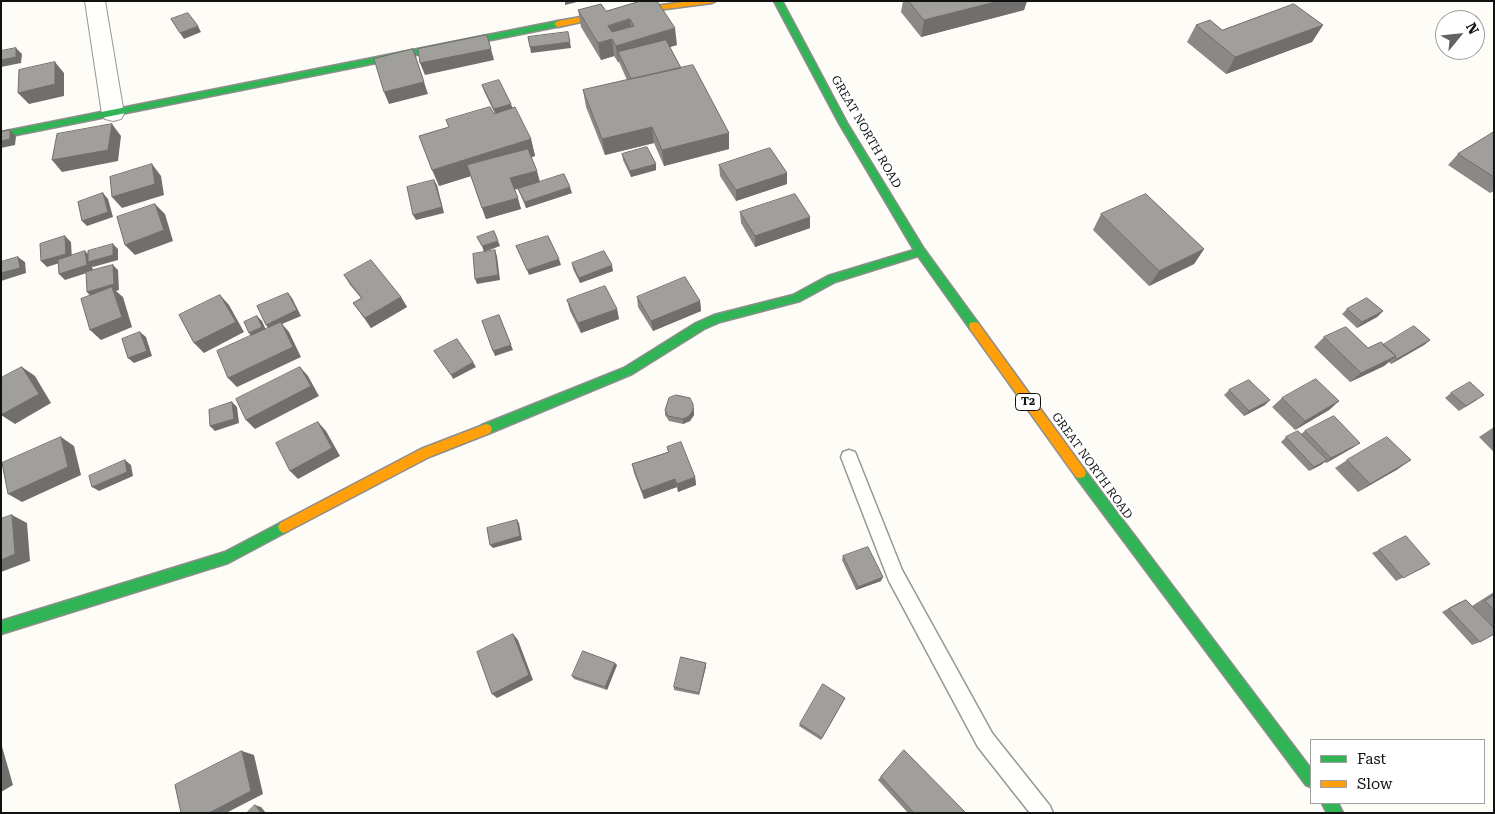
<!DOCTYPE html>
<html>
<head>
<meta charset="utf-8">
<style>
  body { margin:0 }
  #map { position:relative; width:1495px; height:814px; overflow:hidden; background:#fdfcf7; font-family:"Roboto Serif",serif }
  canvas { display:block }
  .frame { position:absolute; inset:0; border:2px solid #111; pointer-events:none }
  .legend { position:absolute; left:1310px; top:739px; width:175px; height:65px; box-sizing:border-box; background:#fff; border:1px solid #a0a0a0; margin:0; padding:6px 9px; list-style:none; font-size:15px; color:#111 }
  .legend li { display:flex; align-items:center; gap:10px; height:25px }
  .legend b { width:25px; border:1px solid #a0a0a0 }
  .north { position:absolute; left:1435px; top:10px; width:50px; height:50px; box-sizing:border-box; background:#fff; border:1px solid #a0a0a0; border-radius:50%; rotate:62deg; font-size:14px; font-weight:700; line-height:20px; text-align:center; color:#111 }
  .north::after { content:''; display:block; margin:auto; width:18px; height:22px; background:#646362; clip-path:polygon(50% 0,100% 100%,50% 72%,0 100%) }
</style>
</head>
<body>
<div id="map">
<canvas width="1495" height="814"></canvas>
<div class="frame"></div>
<ul class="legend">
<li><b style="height:6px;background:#30b455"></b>Fast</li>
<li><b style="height:6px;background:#ff9f0a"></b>Slow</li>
</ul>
<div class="north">N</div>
</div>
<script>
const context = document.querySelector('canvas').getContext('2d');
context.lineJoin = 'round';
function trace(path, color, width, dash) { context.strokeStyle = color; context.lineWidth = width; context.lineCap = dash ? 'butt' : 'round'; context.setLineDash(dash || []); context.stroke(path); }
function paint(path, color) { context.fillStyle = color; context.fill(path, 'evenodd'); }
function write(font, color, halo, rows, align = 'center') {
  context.font = font + ' "Roboto Serif",serif'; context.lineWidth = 5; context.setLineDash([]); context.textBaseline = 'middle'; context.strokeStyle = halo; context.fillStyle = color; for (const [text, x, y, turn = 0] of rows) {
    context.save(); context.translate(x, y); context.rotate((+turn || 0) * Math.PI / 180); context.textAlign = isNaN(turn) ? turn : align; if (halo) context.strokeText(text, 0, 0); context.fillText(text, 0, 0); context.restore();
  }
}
const lane = new Path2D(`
  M849,450L855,452L857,457L902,570L992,733L1050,806L1053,813H1030L978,747L889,581L841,457L843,452Z`);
const street = new Path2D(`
  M85,1H105L124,114L121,119L113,121L105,119L102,114Z`);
const fast = new Path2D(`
  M774,1H782L847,123L924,249L978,323L979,326L978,329H970L918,256L835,282L800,301L720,322L704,329L632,374L490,433L486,434L482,433L480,429L482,425L624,368L696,323L714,315L793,295L828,276L914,250L839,123Z
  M558,21L562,24L561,26L1,138V132Z
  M1080,468L1084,469L1311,769V787L1306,785L1076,477L1074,473L1076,469Z
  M284,521L288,523L290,527L288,531L228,563L1,634V621L225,552Z
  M1322,803H1338L1343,813H1327Z`);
const slow = new Path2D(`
  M691,1H716L712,3L604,17L558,27L554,24L558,21L604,13Z
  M974,322L978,323L1084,469L1086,473L1084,477L1080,478L1076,477L970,329L969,326L970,323Z
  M486,424L490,425L492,429L490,433L429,457L288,531L284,533L280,531L278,527L280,523L421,449Z`);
trace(lane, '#979795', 3);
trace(street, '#979795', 2);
trace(fast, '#8e8d8b', 3);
trace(slow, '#8e8d8b', 3);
paint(lane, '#fffffe');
paint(street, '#fffffe');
paint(fast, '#30b455');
paint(slow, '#ff9f0a');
paint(new Path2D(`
  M641,1L677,45L670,47L681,68L729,133V149L664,166L654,143L605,155L586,107L583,90L627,80L619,62H618L614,56L601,60L581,27L578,10L606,11Z
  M903,1H1027L1024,10L921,37L901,12Z
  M1196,25L1222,30L1323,25L1312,42L1226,74L1187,42Z
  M482,85L512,108L531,139L535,156L531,157L540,182L572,193L526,208L518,189L534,184L514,189L521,209L486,219L471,176L439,186L494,114H495L484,91Z
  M1494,132V191L1490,193L1448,165L1458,154Z
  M622,154L656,164V170L631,177L623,160Z
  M719,165L787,184L736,201L720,176Z
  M740,212L810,217V228L755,247L741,223Z
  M1101,214L1204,249L1194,264L1149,286L1093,230Z
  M572,263L613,271L580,283L573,269Z
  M344,275L401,297L407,307L371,328L353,303L361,298L350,285Z
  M637,297L700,301L701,311L653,331L638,307Z
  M567,300L617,309L619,319L581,333L570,311Z
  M1347,309L1383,311L1377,317L1357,328L1342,314Z
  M1324,337L1368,348L1383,345L1430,340L1424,345L1391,364L1389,362L1384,366L1350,382L1314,347Z
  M1229,390L1265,405L1244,416L1224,395Z
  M1451,393L1477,400L1459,411L1445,398Z
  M1282,398L1339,401L1329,410L1295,430L1272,407Z
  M694,408V415L690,421L683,424L669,421L665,415V410Z
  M1494,427V452L1479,437Z
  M1305,431L1354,447L1326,463L1325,462L1309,471L1281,442L1286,437L1301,434Z
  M667,447L695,477L696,485L678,492L677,487L644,499L634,473L632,464L668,452Z
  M1347,460L1398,469L1358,492L1335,468Z
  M1379,550L1430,564L1396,581L1372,553Z
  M843,556L881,581L856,590L842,560Z
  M1494,592V634L1480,642L1472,645L1442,612L1458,603L1466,600L1472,606Z
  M617,665L607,690L574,679L572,676Z
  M706,666L699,695L674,690V687Z
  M845,698L821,740L799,726L800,724Z
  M901,754L966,813H908L878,780Z`), '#8a8986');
paint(new Path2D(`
  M565,1H581L565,5Z
  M999,1H1027L1024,10L921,37L924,20Z
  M630,19L632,36L612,39L614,56L601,60L598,43L608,26Z
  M1323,25L1312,42L1226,74L1235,57Z
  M198,26L201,32L184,39L180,33Z
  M675,28L677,45L622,61L618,52L619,62H618L616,46Z
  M487,35L494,60L425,75L420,63Z
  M570,42L571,48L531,53L530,47Z
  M16,48L22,54L21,63L1,67V60Z
  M413,49L428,94L389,104L384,92Z
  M55,62L64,73V96L29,104L18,93Z
  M511,104L513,109L496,115L494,109Z
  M112,124L121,136L118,161L62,172L52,160Z
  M652,127L654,143L605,155L602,139Z
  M10,130L16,136L15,145L1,148V141Z
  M729,133V149L664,166L662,150Z
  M531,139L535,156L439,186L432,170Z
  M152,164L161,176L164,195L122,208L112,197Z
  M656,164V170L631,177L630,171Z
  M537,171L540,182L514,190L510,178Z
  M787,173V184L736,201V190Z
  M434,180L437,185L444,213L416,220L413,215Z
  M570,187L572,193L526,208L525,202Z
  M103,193L108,199L113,217L87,226L82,221Z
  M518,198L521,209L486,219L482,208Z
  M155,204L165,214L173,241L135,255L125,245Z
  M810,217V228L755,247V236Z
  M65,236L71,242L72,259L47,267L41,261Z
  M498,241L500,246L484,252L482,246Z
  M113,244L118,249V260L93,267L92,266L93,271L65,280L59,274L85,251L91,257Z
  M1204,249L1194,264L1149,286L1159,271Z
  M495,250L497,256L500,280L477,284L475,279Z
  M18,257L25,262L26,273L1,281V273Z
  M559,259L561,265L529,275L527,270Z
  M113,265L118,270L119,290L116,291L123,297L132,327L101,340L90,330L92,298L87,292Z
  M612,265L613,271L580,283L579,278Z
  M288,293L292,298L301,316L282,324L289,332L301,357L237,387L228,378L270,330L266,325Z
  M220,295L229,305L244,332L204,353L194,343Z
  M401,297L407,307L371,328L365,318Z
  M700,301L701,311L653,331L651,321Z
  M617,309L619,319L581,333L578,323Z
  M1383,311L1377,317L1357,328L1362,322Z
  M499,315L513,350L495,356L493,351Z
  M257,316L262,321L267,332L253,338L249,333Z
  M140,332L146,337L152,356L134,363L128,358Z
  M1430,340L1424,345L1391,364L1397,359Z
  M1396,356L1384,366L1350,382L1361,373Z
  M473,362L476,367L453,379L451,375Z
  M22,367L35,376L51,403L15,424L1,415Z
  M300,367L308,376L319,396L255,429L246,420Z
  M1270,400L1265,405L1244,416L1249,411Z
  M1339,401L1329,410L1295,430L1305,421Z
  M232,402L237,407L239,423L215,431L210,426Z
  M693,404L694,415L690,421L683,424V419Z
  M318,422L326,431L340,456L298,479L290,471Z
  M61,437L74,446L81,475L22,502L8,494Z
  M1360,443L1354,447L1326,463L1331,458Z
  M125,460L131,465L133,476L99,491L92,487Z
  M1327,460L1321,465L1309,471L1314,467Z
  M1411,460L1398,469L1358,492L1370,484Z
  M695,477L696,485L678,492L677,484Z
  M675,479L677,487L644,499L642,491Z
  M12,515L27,523L30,561L1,572V560Z
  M517,520L519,523L522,540L493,548L490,545Z
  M883,577L881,581L856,590L858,587Z
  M513,634L518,640L533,680L497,698L492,694Z
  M615,663L617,665L607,690L605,687Z
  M706,663V666L699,695V693Z
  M1,743L13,785L1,792Z
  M242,751L254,755L263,794L226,813H209Z
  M255,805L261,807L266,813H261Z`), '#716f6d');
const building = new Path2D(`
  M641,1H657L675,28L616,46L612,39L598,43L578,10L601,4L606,11ZM630,19L634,26L612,32L608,26Z
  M909,1H999L924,20Z
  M1294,4L1323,25L1235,57L1196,25L1210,20L1222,30Z
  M188,13L198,26L180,33L171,19Z
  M568,32L570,42L530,47L528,37Z
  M487,35L491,49L420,63L418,49Z
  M666,40L681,68L631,79L618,52Z
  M16,48V57L1,60V51Z
  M413,49L424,82L384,92L374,59Z
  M55,62V84L18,93L19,70Z
  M693,65L729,133L662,150L652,127L602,139L583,90Z
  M499,80L511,104L494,109L482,85Z
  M490,107L494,114L515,107L531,139L432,170L419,136L449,127L446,120Z
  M112,124L108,150L52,160L57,134Z
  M10,130V139L1,141V132Z
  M1494,132V177L1458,154Z
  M647,147L656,164L630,171L622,154Z
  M770,148L787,173L736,190L719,165Z
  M528,149L537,171L510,178L518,198L482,208L467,165Z
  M152,164L155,184L112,197L110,177Z
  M564,174L570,187L525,202L518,189Z
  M434,180L442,207L413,215L407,187Z
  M103,193L108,212L82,221L78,202Z
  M795,194L810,217L755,236L740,212Z
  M1146,194L1204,249L1159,271L1101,214Z
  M155,204L164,230L125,245L117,217Z
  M494,231L498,241L482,246L477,237Z
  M65,236L66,254L41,261L40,244Z
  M548,236L559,259L527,270L516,246Z
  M113,244V255L88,262V251Z
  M495,250L498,275L475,279L473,254Z
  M85,251L87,265L59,274L58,260Z
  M604,251L612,265L579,278L572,263Z
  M18,257L20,268L1,273V262Z
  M371,260L401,297L365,318L353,303L362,298L344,275Z
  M113,265L114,284L87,292L86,272Z
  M685,277L700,301L651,321L637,297Z
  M605,286L617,309L578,323L567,300Z
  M112,287L122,317L90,330L81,299Z
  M288,293L297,310L266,325L257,306Z
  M220,295L236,322L194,343L179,315Z
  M1367,298L1383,311L1362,322L1347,309Z
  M499,315L511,345L493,351L482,321Z
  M257,316L262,327L249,333L244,322Z
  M281,322L293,347L228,378L217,351Z
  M1414,326L1430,340L1397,359L1394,357L1396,356L1383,345Z
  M1346,327L1368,348L1381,342L1396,356L1361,373L1324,337Z
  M140,332L147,351L128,358L122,339Z
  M457,339L473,362L451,375L434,351Z
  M22,367L39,394L1,415V378Z
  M300,367L311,386L246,420L236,399Z
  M1316,379L1339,401L1305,421L1282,398Z
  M1249,380L1270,400L1249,411L1229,390Z
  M1470,382L1484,395L1466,406L1451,393Z
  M676,395L690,398L693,404V410L689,416L683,419L668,416L665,410L669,398Z
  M232,402L234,419L210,426L209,410Z
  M1334,416L1360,443L1331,458L1305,431Z
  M318,422L332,448L290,471L276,443Z
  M1298,431L1327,460L1314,467L1286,437Z
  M61,437L68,467L8,494L2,463Z
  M1387,437L1411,460L1370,484L1347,460Z
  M681,442L695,477L677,484L675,479L642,491L632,464L669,452L667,447Z
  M125,460L127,472L92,487L89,476Z
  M12,515L15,554L1,560V519Z
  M517,520L520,536L490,545L487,528Z
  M1406,536L1430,564L1403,578L1379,550Z
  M868,547L883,577L858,587L843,556Z
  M1494,595V610L1485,601Z
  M1466,600L1494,628V634L1480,642L1449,609Z
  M513,634L529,675L492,694L477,652Z
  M583,651L615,663L605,687L572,676Z
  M681,657L706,663L699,693L674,687Z
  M823,684L845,698L822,738L800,724Z
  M904,750L966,813H914L881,777Z
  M242,751L251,791L209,813H181L175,785Z
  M255,805L261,813H247Z`);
paint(building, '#a19f9c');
trace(building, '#716f6d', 1);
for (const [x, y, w] of [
  [1028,402,25]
]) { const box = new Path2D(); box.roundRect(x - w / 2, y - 8.5, w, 17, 4); context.fillStyle = '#fff'; context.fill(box); trace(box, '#111', 1); }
write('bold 11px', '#111', null, [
  ["T2",1028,402]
]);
write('12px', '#111', '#fff', [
  ["GREAT NORTH ROAD",866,132,60],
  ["GREAT NORTH ROAD",1092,466,54]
]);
</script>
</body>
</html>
